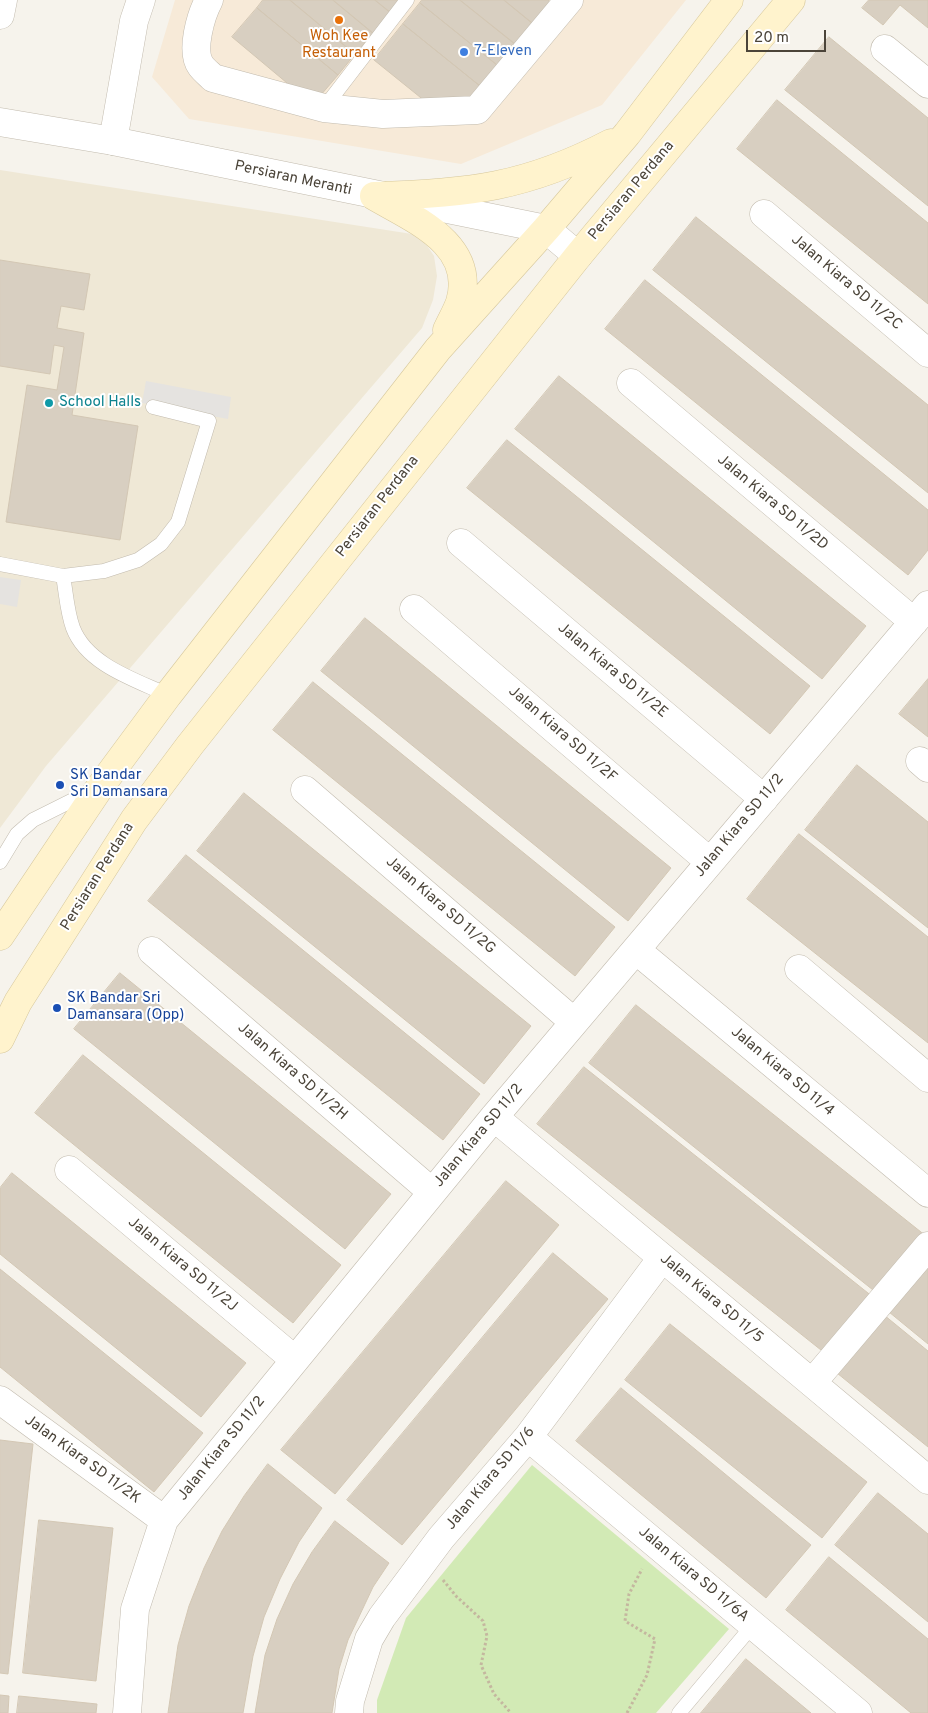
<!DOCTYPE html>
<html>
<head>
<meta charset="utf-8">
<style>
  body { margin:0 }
  #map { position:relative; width:928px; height:1713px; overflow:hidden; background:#f6f3ec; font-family:Overpass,sans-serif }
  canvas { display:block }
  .scale { position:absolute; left:746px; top:30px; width:80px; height:22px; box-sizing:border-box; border:2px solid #4b4439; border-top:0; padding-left:6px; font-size:15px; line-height:18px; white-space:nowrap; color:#4b4439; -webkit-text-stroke:4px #fff; paint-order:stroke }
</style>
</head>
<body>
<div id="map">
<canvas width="928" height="1713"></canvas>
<div class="scale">20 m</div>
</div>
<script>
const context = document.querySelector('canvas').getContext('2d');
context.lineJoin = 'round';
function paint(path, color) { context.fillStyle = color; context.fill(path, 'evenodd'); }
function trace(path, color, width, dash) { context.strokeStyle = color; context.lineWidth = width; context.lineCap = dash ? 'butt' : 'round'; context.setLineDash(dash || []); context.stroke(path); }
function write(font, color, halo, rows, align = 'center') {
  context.font = font + ' Overpass,sans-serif'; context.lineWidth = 4; context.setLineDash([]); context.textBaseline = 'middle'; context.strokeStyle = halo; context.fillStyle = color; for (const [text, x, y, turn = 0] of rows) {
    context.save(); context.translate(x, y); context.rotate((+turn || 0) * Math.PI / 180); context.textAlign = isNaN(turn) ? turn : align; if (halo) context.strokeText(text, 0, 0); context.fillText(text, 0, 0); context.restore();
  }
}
paint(new Path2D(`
  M175,0H686L602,105L461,164L189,119L152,77Z`), '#f7ead8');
paint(new Path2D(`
  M0,170L412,234L426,244L434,256L437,276L433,300L422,328L46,766L0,828Z`), '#efe8d6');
paint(new Path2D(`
  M532,1465L729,1629L656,1713H377V1700L406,1618Z`), '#d2eab5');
paint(new Path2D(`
  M146,381L231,397L228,419L142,403Z
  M0,577L21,580L17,607L0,604Z`), '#e5e3e0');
const building = new Path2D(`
  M263,0H290L355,54L338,75L257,8Z
  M290,0H333L373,33L355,54Z
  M333,0H375L390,12L373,33Z
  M375,0H400L390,12Z
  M422,0H460L519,47L502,69L420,3Z
  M460,0H504L536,26L519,47Z
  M504,0H548L554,5L536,26Z
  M869,0H928V28L900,5L883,25L862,8Z
  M420,3L502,69L485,90L403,24Z
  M257,8L338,75L320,96L299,93L232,37Z
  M403,24L485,90L441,114L374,60Z
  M829,37L928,118V206L785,90Z
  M777,100L928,223V304L737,149Z
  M696,217L928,405V493L653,270Z
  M0,260L90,274L84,310L61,306L57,328L84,333L72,415L138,426L120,540L6,522L27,385L57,390L64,347L54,345L50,374L0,366Z
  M645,280L928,510V550L908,575L605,329Z
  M559,376L866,626L822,679L515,429Z
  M507,440L810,686L770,734L467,488Z
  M365,618L671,868L628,921L321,671Z
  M928,679V737L899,714Z
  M313,682L615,927L575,976L273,730Z
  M857,765L928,822V928L805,830Z
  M244,793L531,1026L484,1084L197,851Z
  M799,834L928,937V1043L747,899Z
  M186,855L480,1094L443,1140L148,901Z
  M120,973L391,1194L345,1249L74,1029Z
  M636,1005L926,1236L878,1294L589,1063Z
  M83,1055L341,1265L293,1323L35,1113Z
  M584,1067L873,1297L826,1354L537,1124Z
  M12,1173L246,1363L201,1417L0,1254V1188Z
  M506,1181L559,1225L335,1494L281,1450Z
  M553,1253L608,1299L402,1545L347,1500Z
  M928,1264V1344L889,1312Z
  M0,1269L203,1433L154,1492L0,1367Z
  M884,1315L928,1351V1447L837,1373Z
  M670,1324L867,1482L822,1538L625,1380Z
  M621,1388L811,1545L766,1598L576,1441Z
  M0,1440L33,1444L8,1674L0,1673Z
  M268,1464L322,1508L299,1542L280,1579L264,1617L253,1656L243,1713H168L178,1645L189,1606L204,1568L222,1531L244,1496Z
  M878,1493L928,1534V1622L835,1545Z
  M39,1520L113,1528L96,1681L23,1673Z
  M335,1521L389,1563L373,1587L348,1640L339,1669L332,1713H255L265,1655L277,1619L293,1584L312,1552Z
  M829,1557L928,1639V1713H911L786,1610Z
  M746,1659L811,1713H701Z
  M0,1695L9,1696L8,1713H0Z
  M19,1696L97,1704L96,1713H17Z`);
paint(building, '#d8cfc1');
trace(building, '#d3c7b4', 1);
const service = new Path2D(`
  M324,108L407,0
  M0,564L63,576C66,592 67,612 73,628C87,665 136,680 168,695
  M63,576L104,571L138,560L161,544L178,522L209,421L153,407
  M0,862L17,834L33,820L91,791
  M679,1713L753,1625`);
const minor = new Path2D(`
  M209,0C201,15 190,51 201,66C204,70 209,74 213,78L324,108L383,114L477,110L569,0
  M0,15L3,0
  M885,49L928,84
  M113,141L134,21L141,0
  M764,214L928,353
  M631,383L914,622
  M461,543L764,799
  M414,609L710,862
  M920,761L928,768
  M305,790L574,1022
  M636,950L928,1193
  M152,951L432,1192
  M799,969L928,1078
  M494,1117L928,1480
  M69,1170L295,1360
  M812,1383L928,1246
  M0,1400L164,1520
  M528,1437L858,1713
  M127,1713L135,1609L164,1520L494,1117L928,605
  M349,1713L350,1701L369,1639L382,1617L441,1538L528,1437L662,1258`);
const tertiary = new Path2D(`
  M0,122L113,141L546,229L578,256`);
const secondary = new Path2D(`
  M374,196C467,194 527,187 611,143
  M374,196C413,219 477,244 460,302C457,311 451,321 447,330
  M0,936L100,787L168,695L438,349L546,229L627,134L729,0
  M0,1039L18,1002L134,820L190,745L578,256L791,0`);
trace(service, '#c2bbae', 15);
trace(minor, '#c2bbae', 29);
trace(tertiary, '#c2bbae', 29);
trace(secondary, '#d6c79b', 29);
trace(new Path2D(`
  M443,1580L456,1596L483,1621L487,1636L481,1665L494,1694L511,1713
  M627,1713L647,1675L655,1639L625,1621L629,1594L642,1569`), '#c4b79f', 3, [2.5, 2.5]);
trace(service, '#fff', 14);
trace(minor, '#fff', 28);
trace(tertiary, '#fff', 28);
trace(secondary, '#fff3cd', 28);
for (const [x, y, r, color] of [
  [339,20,5,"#e8710a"],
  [464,52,5,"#3f7fe0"],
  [49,403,5,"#0f9aa8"],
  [60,785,5,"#1a4fb4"],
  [57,1008,5,"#1a4fb4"]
]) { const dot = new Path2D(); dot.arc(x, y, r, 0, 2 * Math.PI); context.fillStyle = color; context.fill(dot); trace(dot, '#fff', 2); }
write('15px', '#c56008', '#fff', [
  ["Woh Kee",339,37],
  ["Restaurant",339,54]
]);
write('15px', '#366cbe', '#fff', [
  ["7-Eleven",474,52]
], 'left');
write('15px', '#4b4439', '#fff', [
  ["Persiaran Meranti",293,179,12],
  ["Persiaran Perdana",632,191,-50],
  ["Jalan Kiara SD 11/2C",846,283,40],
  ["Jalan Kiara SD 11/2D",772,503,40],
  ["Persiaran Perdana",378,507,-52],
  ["Jalan Kiara SD 11/2E",612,671,40],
  ["Jalan Kiara SD 11/2F",562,735,41],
  ["Jalan Kiara SD 11/2",740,826,-50],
  ["Persiaran Perdana",98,877,-58],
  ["Jalan Kiara SD 11/2G",440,906,41],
  ["Jalan Kiara SD 11/2H",292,1072,41],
  ["Jalan Kiara SD 11/4",782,1072,40],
  ["Jalan Kiara SD 11/2",479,1136,-50],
  ["Jalan Kiara SD 11/2J",182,1265,40],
  ["Jalan Kiara SD 11/5",711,1299,40],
  ["Jalan Kiara SD 11/2",222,1449,-51],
  ["Jalan Kiara SD 11/2K",82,1460,36],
  ["Jalan Kiara SD 11/6",491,1479,-50],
  ["Jalan Kiara SD 11/6A",693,1575,40]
]);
write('15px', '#0d838f', '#fff', [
  ["School Halls",59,403]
], 'left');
write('15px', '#164399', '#fff', [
  ["SK Bandar",70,776],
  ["Sri Damansara",70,793],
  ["SK Bandar Sri",67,999],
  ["Damansara (Opp)",67,1016]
], 'left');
</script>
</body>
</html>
